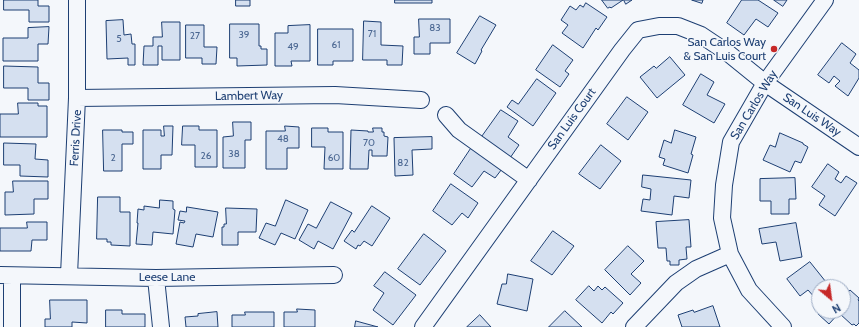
<!DOCTYPE html>
<html>
<head>
<meta charset="utf-8">
<style>
  body { margin:0 }
  #map { position:relative; width:859px; height:327px; overflow:hidden; background:#f4f7fb; font-family:Cabin,sans-serif }
  canvas { display:block }
  .north { position:absolute; left:811px; top:279px; width:40px; height:40px; box-sizing:border-box; background:#f4f7fb; border:1px solid #9eadc5; border-radius:50%; rotate:151deg; font-size:11px; font-weight:700; line-height:16px; text-align:center; color:#1d3f73 }
  .north::after { content:''; display:block; margin:auto; width:14px; height:18px; background:#c62828; clip-path:polygon(50% 0,100% 100%,50% 72%,0 100%) }
</style>
</head>
<body>
<div id="map">
<canvas width="859" height="327"></canvas>
<div class="north">N</div>
</div>
<script>
const context = document.querySelector('canvas').getContext('2d');
context.lineJoin = 'round';
function paint(path, color) { context.fillStyle = color; context.fill(path, 'evenodd'); }
function trace(path, color, width, dash) { context.strokeStyle = color; context.lineWidth = width; context.lineCap = dash ? 'butt' : 'round'; context.setLineDash(dash || []); context.stroke(path); }
function write(font, color, halo, rows, align = 'center') {
  context.font = font + ' Cabin,sans-serif'; context.lineWidth = 3; context.setLineDash([]); context.textBaseline = 'middle'; context.strokeStyle = halo; context.fillStyle = color; for (const [text, x, y, turn = 0] of rows) {
    context.save(); context.translate(x, y); context.rotate((+turn || 0) * Math.PI / 180); context.textAlign = isNaN(turn) ? turn : align; if (halo) context.strokeText(text, 0, 0); context.fillText(text, 0, 0); context.restore();
  }
}
const building = new Path2D(`
  M4,0H38V6H49V22H29V10H4Z
  M236,0H250V6H236Z
  M395,0H432V3H395Z
  M602,0H623L611,8L610,7L608,8Z
  M624,0H632L626,4Z
  M692,0H703L702,3Z
  M742,0H758L778,13L768,27L756,19L744,35L727,23Z
  M774,0H787L783,6Z
  M586,3L607,17L598,30L596,28L583,48L562,33L568,25L561,20L570,6L576,10L580,5L583,7Z
  M480,16L496,25L481,50L482,51L475,64L457,53Z
  M419,19H450V43H430V54H414V37H419Z
  M123,20L124,35L131,34L132,44H135V65H128V58L107,59L106,21Z
  M364,21L381,22V45L403,46L402,65H387V60H363Z
  M162,22H180V60H162V46H158V65H143L144,46H153V37H162Z
  M230,24H259V46H261V49H267V65L237,66V58H230Z
  M186,25H204V47H217L216,64H202V58H186Z
  M310,25V61H291L292,66H275V33H288V26Z
  M49,27L48,44H38V61H3V38H28V28Z
  M318,29H353V61H333V65H318Z
  M842,43L856,54L850,63L859,70V78L848,96L835,86L840,81L834,76L829,83L818,75Z
  M553,45L573,60L565,71L569,74L560,87L536,70Z
  M670,57L685,75L657,98L640,77L654,66L656,68Z
  M4,66L38,67V83H49V100H28V88H4Z
  M701,74L714,82L707,95L725,104L714,123L683,105Z
  M537,79L556,93L533,126L507,107L512,100L518,104Z
  M627,97L648,112L628,140L607,124Z
  M18,103H38V106H47V137H0V114H18Z
  M501,110L518,121L508,137L519,145L510,158L481,138Z
  M233,122H251V140H245V168H223V137L233,136Z
  M164,126H173L172,155H161V169H143V130H161V136H164Z
  M183,126H199V130H217V167H195V145H182Z
  M285,126L299,127V148H287V169H266V131H285Z
  M312,128H328V132H343V169H324L325,147H312Z
  M373,128H382V132H384V136L388,137L387,156H372V150H369L368,169H350L351,130L368,131V132H373Z
  M103,130H122V132H133V144H122V171H104Z
  M675,130L696,137L691,154L693,155L688,173L663,165L665,159L659,157L664,140L671,143Z
  M780,133L803,143V144L808,147L801,163L795,161L790,172L763,160L770,145L775,147Z
  M432,137V149L412,150L413,175L395,176L394,138Z
  M4,143L36,144L35,159L48,160V177L20,176V165H4Z
  M474,144L505,165L495,178L484,171L472,187L454,174Z
  M601,145L621,161L600,189L579,174Z
  M828,164L839,172L835,179L841,183L846,176L857,183L835,216L819,205L825,196L812,187Z
  M643,175L691,180L689,198L674,196L672,215L641,211L643,199L650,200L651,189L642,187Z
  M795,178L796,199H789V214H771V201H760V179Z
  M13,181H48V199H34V214L5,215V192H13Z
  M451,184L478,203L468,218L462,213L452,225L433,211Z
  M98,197H120V212H130V246L111,245V242H107V239H97Z
  M160,200L173,201V209L175,210L173,234L153,232L152,245L136,244L138,223H137L138,209L144,210V206L159,208Z
  M286,200L308,210L295,239L281,233L275,245L259,238L266,223L275,226Z
  M331,202L352,213L333,249L318,241L314,249L299,240L308,224L316,228Z
  M372,206L390,218L372,246L364,241L360,246L358,245L356,249L344,241L352,230L354,232Z
  M187,207L218,212L213,237L196,234L193,247L176,244L180,222L184,223L185,221L178,220L180,211L186,212Z
  M226,208L257,209L256,232H238V245H222V227H224V224H226Z
  M689,220L691,247H686L687,259L679,260V265H670V261H667L666,248H658L656,222Z
  M27,222H47V240H32L31,251H0V228H27Z
  M796,223L802,257L780,261L776,242L762,244L759,229Z
  M553,231L574,246L552,275L531,261Z
  M424,234L446,251L420,285L398,269Z
  M628,246L644,261L631,274L641,283L630,295L605,270Z
  M810,262L830,287H819V297L816,299L808,290L800,296L787,279Z
  M385,272L416,295L393,325L373,310L384,293L374,286Z
  M508,274L533,279L527,311L497,304L502,284H506Z
  M589,286L594,291L598,286L602,290L605,287L623,303L613,314L611,312L602,323L576,300Z
  M843,287L848,292L850,290L859,298L858,300L859,301V323L856,326L854,324L852,325L839,313L829,324L818,314L821,311H843Z
  M50,300H87V323L72,322V327H45V319H50Z
  M713,306L720,327H682L678,315L693,310L694,312Z
  M297,309L315,310V327H284V312H297Z
  M106,310H122V314H145V327H106Z
  M565,311L582,327H549Z
  M217,312L218,327H186L185,317L198,316V314Z
  M245,312H274V327H232V315H245Z
  M480,315L491,327H467Z
  M356,321L378,327H355Z`);
paint(building, '#d5e0f0');
trace(building, '#1d3f73', 1);
const minor = new Path2D(`
  M77,98L335,95L421,100
  M446,115L459,130L529,180
  M0,275L156,278L334,275
  M69,275L77,98V0
  M156,278L161,327
  M12,327V276
  M423,327L622,50L638,30L659,26H678L701,35L728,53L765,83L859,147
  M634,327L676,283L696,269L730,254
  M783,327L749,290L730,254L722,218L724,185L731,142L765,83L825,0`);
trace(minor, '#1d3f73', 18);
trace(minor, '#f4f7fb', 16);
for (const [x, y, r, color] of [
  [774,49,4,"#c62828"]
]) { const dot = new Path2D(); dot.arc(x, y, r, 0, 2 * Math.PI); context.fillStyle = color; context.fill(dot); trace(dot, '#f4f7fb', 1.5); }
write('10px', '#4b6792', null, [
  ["83",435,28],
  ["71",372,34],
  ["39",244,35],
  ["27",195,36],
  ["5",119,39],
  ["61",336,45],
  ["49",293,47],
  ["48",283,139],
  ["70",369,143],
  ["38",234,154],
  ["26",206,156],
  ["2",113,158],
  ["60",334,158],
  ["82",403,163]
]);
write('12px', '#1d3f73', '#f4f7fb', [
  ["San Carlos Way",766,42],
  ["& San Luis Court",766,56]
], 'right');
write('12px', '#1d3f73', '#f4f7fb', [
  ["Lambert Way",249,96,-1],
  ["San Carlos Way",754,105,-59],
  ["San Luis Way",812,115,34],
  ["San Luis Court",572,119,-54],
  ["Ferris Drive",76,138,-87],
  ["Leese Lane",167,277]
]);
</script>
</body>
</html>
